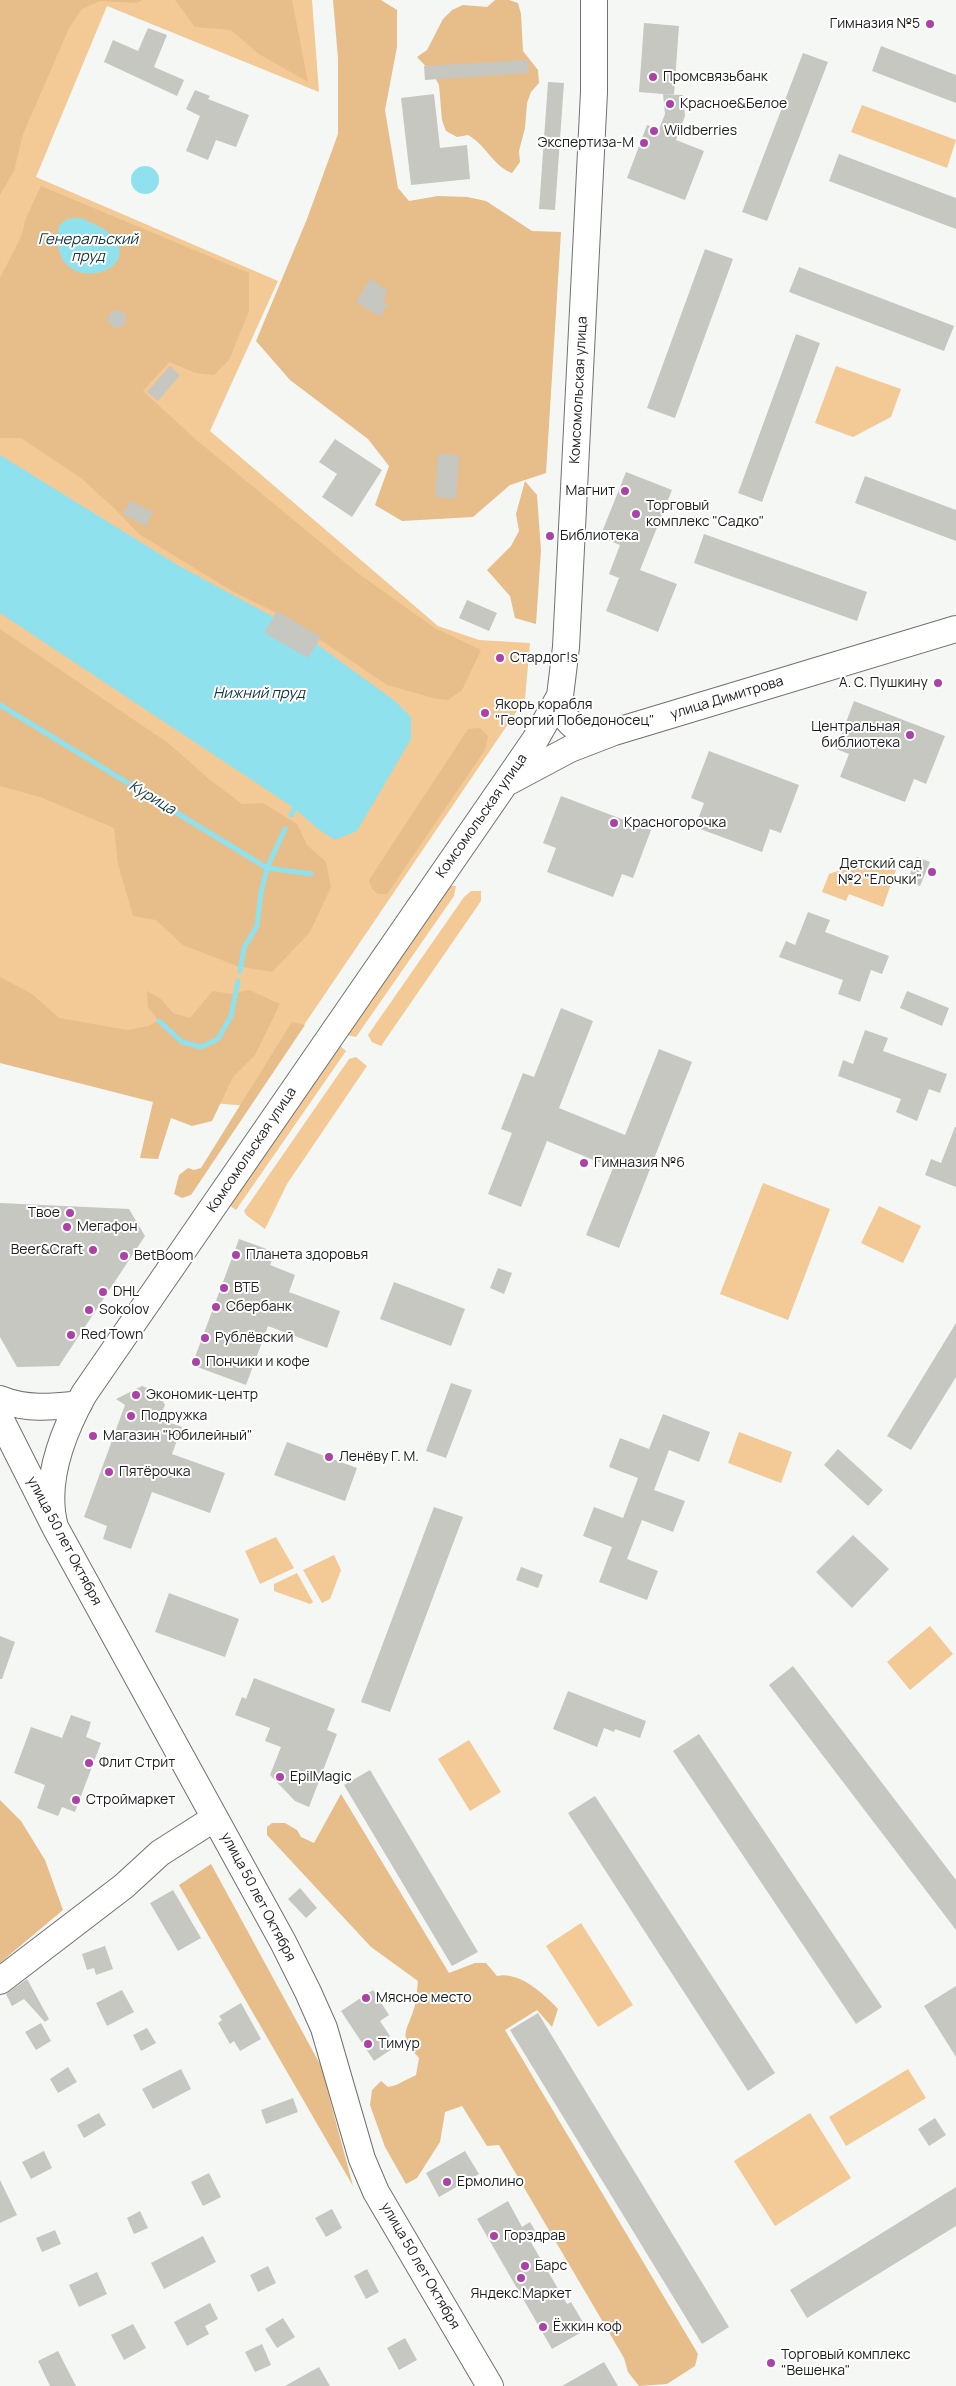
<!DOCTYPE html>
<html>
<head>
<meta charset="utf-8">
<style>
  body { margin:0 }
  canvas { display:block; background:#f4f7f3 }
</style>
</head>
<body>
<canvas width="956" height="2386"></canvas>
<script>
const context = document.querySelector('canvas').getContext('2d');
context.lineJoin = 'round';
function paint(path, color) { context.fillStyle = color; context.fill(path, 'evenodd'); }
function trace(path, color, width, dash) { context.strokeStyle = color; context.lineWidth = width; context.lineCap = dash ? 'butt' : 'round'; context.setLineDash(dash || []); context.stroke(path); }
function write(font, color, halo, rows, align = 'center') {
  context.font = font + ' Manrope,sans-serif'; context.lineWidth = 4; context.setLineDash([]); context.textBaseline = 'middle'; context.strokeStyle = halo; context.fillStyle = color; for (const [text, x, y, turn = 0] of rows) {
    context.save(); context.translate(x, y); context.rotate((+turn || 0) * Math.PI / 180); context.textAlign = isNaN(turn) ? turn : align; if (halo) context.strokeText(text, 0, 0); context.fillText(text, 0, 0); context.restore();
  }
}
paint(new Path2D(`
  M0,0H312L319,92L107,6L36,177L278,281L210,431L438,626L479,640L530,643L525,699L249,1106L163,1099L0,1058Z
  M862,105L956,140L947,168L851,132Z
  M836,366L901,389L891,417L853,437L815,423Z
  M870,860L896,870L883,907L849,894L846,901L822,892L829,874Z
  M448,886H456L454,896L356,1037L347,1035Z
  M471,891H481V901L381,1046L372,1042L368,1035L464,897Z
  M339,1045L346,1051L236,1210L226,1203Z
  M356,1057L367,1066L287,1184L265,1229L246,1215L244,1211L349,1059Z
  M763,1183L830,1209L788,1320L720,1294Z
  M879,1206L921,1226L903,1263L861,1243Z
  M739,1432L792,1452L781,1483L728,1463Z
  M276,1537L294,1568L260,1584L245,1551Z
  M334,1555L341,1570L330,1599L322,1603L303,1570Z
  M297,1573L313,1602L310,1604L274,1591V1584Z
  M930,1626L953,1654L910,1690L887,1662Z
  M469,1740L501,1792L470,1811L438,1759Z
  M581,1923L633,2005L598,2027L546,1946Z
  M908,2069L926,2098L846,2146L829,2117Z
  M810,2113L851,2178L775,2226L734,2161Z`), '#f3c996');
paint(new Path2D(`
  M0,0H143L137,3L100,1L82,9L70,26L23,134L14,171L0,195Z
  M175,0H292L308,82L259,54L231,30L195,27Z
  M333,0H381L397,10V47L385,110L398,188L409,201L438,196L467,197L486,201L532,231L561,232L546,473L510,485L473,517L402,521L375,505L389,466L368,439L290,380L256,341L307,219L338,134V58Z
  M495,0H509L518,3L521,14L523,51L538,70L539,83L531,92L527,103L525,128L519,151L520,162L512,173C493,166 486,145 468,135L457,137L446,131L442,120L439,85L433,74L417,57L427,50L443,19L452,10L463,5L487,7Z
  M41,186L249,273V311L229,360L214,375L196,373L169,362L143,391L194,438L359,574L435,628L481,650L462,690L448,700L437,699L387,685L291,620L232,591L139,534L114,508L81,478L21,438H0V278L21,237L26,218Z
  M525,481L537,495L541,550L536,624L515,618L510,596L487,570L511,546L519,531L516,514Z
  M0,629L168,743L209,779L242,804L263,803L297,824L307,845L326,862L331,887L310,932L272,972L237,966L183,945L156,920L133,916L118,864L114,828L40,797L0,786Z
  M480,728L488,736L485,750L387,894H378L372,889L369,880L468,729Z
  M0,977L32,994L59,1018L128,1030L148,1026L159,1021L148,1007L147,991L161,999L173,1013L190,1018L213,991L231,994L249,990L280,1004L255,1055L233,1077L212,1121L192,1126L171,1118L158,1159L140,1158L153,1102L0,1063Z
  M292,1022L305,1025L191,1195L182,1198L174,1194L179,1175L188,1168L194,1170L201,1168Z
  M341,1794L449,1973L475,1963H486L497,1976C519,1971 544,1994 558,2009L552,2027L537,2010L505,2030L698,2354L695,2366L667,2384L639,2386L628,2372L624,2358L499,2145L487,2146L462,2106L445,2112L440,2142L417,2178L406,2184L385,2147L370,2105L372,2090L381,2081L388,2087L396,2085L416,2075L419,2058C396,2033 408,2032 415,2005C417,1997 417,1989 418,1981L371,1947L267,1835V1827L272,1823H285L297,1830L301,1837L314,1843Z
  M0,1800L21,1821L45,1860L63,1910L0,1963Z
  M211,1864L321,2066L353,2186L179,1885Z`), '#e7bd8a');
paint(new Path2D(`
  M131 180a14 14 0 1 1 28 0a14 14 0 1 1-28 0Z
  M81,218C91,223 104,227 111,235C150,274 45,301 59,226L67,219Z
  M0,455L179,566L296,629L395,701L411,717V739L357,831L335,840L318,829L294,808L0,613Z`), '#8fe2ed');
trace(new Path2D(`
  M0,705L267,868L311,874
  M291,815L295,808
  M240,971L244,948L257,926L261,893L267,868L285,829
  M159,1021L182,1042L201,1047L218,1039L231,1016L238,981`), '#8fe2ed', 5);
paint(new Path2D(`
  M644,23L679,26L674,95L639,92Z
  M148,28L167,35L154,67L184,80L177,96L104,62L113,40L138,51Z
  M881,46L956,75V103L872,71Z
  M803,53L828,62L767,221L742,212Z
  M528,60L529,73L425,80L424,66Z
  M548,82L564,83L555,210L539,209Z
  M195,90L210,96L208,99L249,115L236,147L216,140L208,160L186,151L200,116L186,109Z
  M434,94L440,148L467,145L470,179L411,185L401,98Z
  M663,94L683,95L685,116L676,140L704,151L685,200L627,178L647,125L659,129L665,114Z
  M839,154L956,198V229L829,181Z
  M705,249L733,259L675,418L647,408Z
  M799,267L954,326L944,351L789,292Z
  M370,279L388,291L383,300L388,304L380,317L356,302Z
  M108 319a9 9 0 1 1 18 0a9 9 0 1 1-18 0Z
  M796,334L820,343L762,502L738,493Z
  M170,366L180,375L158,401L147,392Z
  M335,439L382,470L352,517L322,497L337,474L319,462Z
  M438,454L459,455L456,499L435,497Z
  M626,472L672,490L640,570L677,584L658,632L606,611L619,578L609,574L620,545L600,537Z
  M865,476L956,510V541L855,503Z
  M130,501L153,512L146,526L123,514Z
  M704,534L867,592L857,621L694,563Z
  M467,600L497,613L489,631L459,618Z
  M277,611L321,637L308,658L264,633Z
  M854,701L945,736L926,784L914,779L905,802L840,777L849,754L836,749Z
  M709,751L799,785L781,833L770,829L762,852L695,827L704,803L691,798Z
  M561,796L651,830L633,878L622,874L613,897L547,872L556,848L543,843Z
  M917,857L930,862L920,886L907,881Z
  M808,912L830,920L825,932L889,956L882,974L871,970L860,1002L838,994L843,980L779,957L786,941L795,945Z
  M907,991L949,1008L942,1026L900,1008Z
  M561,1008L593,1021L559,1108L625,1135L659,1049L692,1062L619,1248L586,1235L613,1168L547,1141L521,1207L488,1194L512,1133L501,1129L523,1073L534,1077Z
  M865,1030L888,1038L883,1051L947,1074L940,1093L929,1089L917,1121L896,1112L901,1099L838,1076L843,1060L853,1064Z
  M955,1127H956V1187L925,1175L931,1159L941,1163Z
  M0,1203L129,1209L145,1236L59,1366L17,1367L0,1337Z
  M239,1239L275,1252L270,1265L295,1275L289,1292L340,1311L327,1348L268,1326L246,1385L192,1365Z
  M498,1268L512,1273L504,1294L490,1288Z
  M394,1282L465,1309L451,1346L380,1319Z
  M956,1323V1377L911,1450L887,1436Z
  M451,1383L472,1390L446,1458L426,1451Z
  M142,1386L158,1392L165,1405L159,1419L182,1427L172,1454L225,1473L210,1513L152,1492L131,1549L103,1539L107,1526L84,1517L125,1405L116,1399Z
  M663,1414L710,1432L699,1462L669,1450L654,1490L685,1501L673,1532L642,1520L627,1559L658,1571L647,1600L599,1582L612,1547L583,1536L594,1507L623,1518L638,1478L609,1467L620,1438L649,1449Z
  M287,1442L357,1468L345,1501L274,1475Z
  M838,1449L883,1490L868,1506L824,1465Z
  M434,1507L463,1517L390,1712L361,1702Z
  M853,1535L889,1569L852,1608L816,1572Z
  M521,1567L543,1575L538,1588L516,1580Z
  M169,1593L239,1619L225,1657L155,1632Z
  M0,1636L15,1642L2,1679H0Z
  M793,1666L956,1880V1930L769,1685Z
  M254,1678L335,1709L327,1730L337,1734L309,1807L295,1801L270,1775L281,1747L265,1741L270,1728L235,1715L242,1697L246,1699Z
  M568,1691L646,1721L640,1738L615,1729L614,1732L604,1728L597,1747L553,1729Z
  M71,1715L91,1722L86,1737L101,1743L75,1812L62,1807L58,1816L37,1808L45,1785L14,1773L31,1727L62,1738Z
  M699,1734L882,2007L856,2024L673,1751Z
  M370,1770L478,1952L452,1966L344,1785Z
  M595,1796L775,2073L748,2091L568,1813Z
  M300,1888L317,1908L306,1918L288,1899Z
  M173,1890L201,1938L178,1951L150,1903Z
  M105,1946L113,1969L96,1975L94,1968L87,1970L82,1954Z
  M27,1979L49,2019L45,2022L24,1999L12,2006L6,1994Z
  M956,1986V2057L924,2006Z
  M122,1990L134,2012L107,2026L96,2003Z
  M373,1990L389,2015L380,2021L390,2036L386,2040L392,2049L374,2061L341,2011Z
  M241,2003L261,2039L240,2051L234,2041L230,2044L218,2023L222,2020L219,2016Z
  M538,2013L729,2327L702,2344L510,2030Z
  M41,2023L51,2041L36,2050L25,2032Z
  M147,2028L156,2043L141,2051L133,2035Z
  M68,2067L77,2082L58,2093L50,2079Z
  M181,2069L191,2089L153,2109L142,2089Z
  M293,2098L298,2112L266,2124L261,2110Z
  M99,2113L106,2125L84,2138L77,2125Z
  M935,2118L946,2135L929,2146L918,2129Z
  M44,2151L52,2168L31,2179L22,2162Z
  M465,2151L479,2174L439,2197L426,2173Z
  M209,2173L221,2197L203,2206L191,2182Z
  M0,2180L17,2215L0,2223Z
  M956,2187V2226L807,2318L790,2290Z
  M508,2201L522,2227L530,2222L537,2234L529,2239L567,2304L571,2302L587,2329L552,2349L477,2219Z
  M332,2209L342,2228L326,2237L315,2218Z
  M140,2211L148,2228L134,2234L127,2218Z
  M55,2230L61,2244L42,2252L36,2238Z
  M203,2236L216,2262L164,2289L151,2263Z
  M268,2266L276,2283L258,2292L250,2275Z
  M367,2269L379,2292L366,2299L354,2276Z
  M97,2272L107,2294L79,2307L69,2285Z
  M210,2303L218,2319L205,2326L209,2334L187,2346L174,2322Z
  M283,2318L295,2337L277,2348L265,2329Z
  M133,2324L146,2348L124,2360L111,2335Z
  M405,2338L417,2360L399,2370L387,2348Z
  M262,2344L271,2365L255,2372L245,2352Z
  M58,2351L76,2386H50L38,2361Z
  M604,2362L618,2386H562Z
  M319,2367L330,2386H285Z`), '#c7c7c2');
const minor = new Path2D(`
  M560,696C561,722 578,734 603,736
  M510,781L570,749L614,732L956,629
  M0,1399C26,1410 52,1407 79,1404
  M0,1418L55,1527L283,1942L308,1992L324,2028L362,2159L376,2192L490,2386
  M55,1527C43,1483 63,1432 84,1394L535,740L560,696L566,647L594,92V0
  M0,1981L124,1886L160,1853L215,1818`);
trace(minor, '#6f726e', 28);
trace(minor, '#fff', 26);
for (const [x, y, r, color] of [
  [930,24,5,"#ab42a5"],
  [653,77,5,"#ab42a5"],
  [670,104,5,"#ab42a5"],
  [654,131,5,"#ab42a5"],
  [644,143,5,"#ab42a5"],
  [625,491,5,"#ab42a5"],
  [636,514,5,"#ab42a5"],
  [550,536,5,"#ab42a5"],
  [500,658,5,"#ab42a5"],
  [938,683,5,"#ab42a5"],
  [485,713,5,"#ab42a5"],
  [910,735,5,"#ab42a5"],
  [614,823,5,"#ab42a5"],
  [932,872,5,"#ab42a5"],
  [584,1163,5,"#ab42a5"],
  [70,1213,5,"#ab42a5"],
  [67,1227,5,"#ab42a5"],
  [93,1250,5,"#ab42a5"],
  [236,1255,5,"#ab42a5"],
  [124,1256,5,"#ab42a5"],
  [224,1288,5,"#ab42a5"],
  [103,1292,5,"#ab42a5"],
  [216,1307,5,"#ab42a5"],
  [89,1310,5,"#ab42a5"],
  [71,1335,5,"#ab42a5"],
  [205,1338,5,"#ab42a5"],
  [196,1362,5,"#ab42a5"],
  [136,1395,5,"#ab42a5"],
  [131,1416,5,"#ab42a5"],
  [93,1436,5,"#ab42a5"],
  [329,1457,5,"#ab42a5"],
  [109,1472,5,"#ab42a5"],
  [89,1763,5,"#ab42a5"],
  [280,1777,5,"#ab42a5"],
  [76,1800,5,"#ab42a5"],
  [366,1998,5,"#ab42a5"],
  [368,2044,5,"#ab42a5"],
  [447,2182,5,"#ab42a5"],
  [494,2236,5,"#ab42a5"],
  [525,2266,5,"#ab42a5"],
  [521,2278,5,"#ab42a5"],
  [543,2327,5,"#ab42a5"],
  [771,2363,5,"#ab42a5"]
]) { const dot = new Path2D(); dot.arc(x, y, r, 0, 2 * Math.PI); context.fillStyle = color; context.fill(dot); trace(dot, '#fff', 2); }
write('14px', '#1d1e1d', '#fff', [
  ["Гимназия №5",920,24,"right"],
  ["Промсвязьбанк",663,77],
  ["Красное&Белое",680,104],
  ["Wildberries",664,131],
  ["Экспертиза-М",634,143,"right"],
  ["Магнит",615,491,"right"],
  ["Торговый",646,506],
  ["комплекс \"Садко\"",646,522],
  ["Библиотека",560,536],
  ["Стардог!s",510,658],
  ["А. С. Пушкину",928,683,"right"],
  ["Якорь корабля",495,705],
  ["\"Георгий Победоносец\"",495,721],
  ["Центральная",900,727,"right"],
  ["библиотека",900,743,"right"],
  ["Красногорочка",624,823],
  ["Детский сад",922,864,"right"],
  ["№2 \"Елочки\"",922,880,"right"],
  ["Гимназия №6",594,1163],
  ["Твое",60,1213,"right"],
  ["Мегафон",77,1227],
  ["Beer&Craft",83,1250,"right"],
  ["Планета здоровья",246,1255],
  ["BetBoom",134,1256],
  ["ВТБ",234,1288],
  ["DHL",113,1292],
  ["Сбербанк",226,1307],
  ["Sokolov",99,1310],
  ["Red Town",81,1335],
  ["Рублёвский",215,1338],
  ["Пончики и кофе",206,1362],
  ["Экономик-центр",146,1395],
  ["Подружка",141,1416],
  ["Магазин \"Юбилейный\"",103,1436],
  ["Ленёву Г. М.",339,1457],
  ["Пятёрочка",119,1472],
  ["Флит Стрит",99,1763],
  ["EpilMagic",290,1777],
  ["Строймаркет",86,1800],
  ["Мясное место",376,1998],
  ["Тимур",378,2044],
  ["Ермолино",457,2182],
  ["Горздрав",504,2236],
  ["Барс",535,2266],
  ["Яндекс.Маркет",521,2294,"center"],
  ["Ёжкин коф",553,2327],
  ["Торговый комплекс",781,2355],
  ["\"Вешенка\"",781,2371]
], 'left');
write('14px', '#1d1e1d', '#fff', [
  ["Комсомольская улица",579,390,-87],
  ["улица Димитрова",727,698,-17],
  ["Комсомольская улица",482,816,-55],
  ["Комсомольская улица",252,1150,-56],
  ["улица 50 лет Октября",64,1541,62],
  ["улица 50 лет Октября",258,1897,62],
  ["улица 50 лет Октября",420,2266,60]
]);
write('italic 15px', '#0f373d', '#fff', [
  ["Генеральский",88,240],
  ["пруд",88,257],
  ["Нижний пруд",259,694],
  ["Курица",152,798,31]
]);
</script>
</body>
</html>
